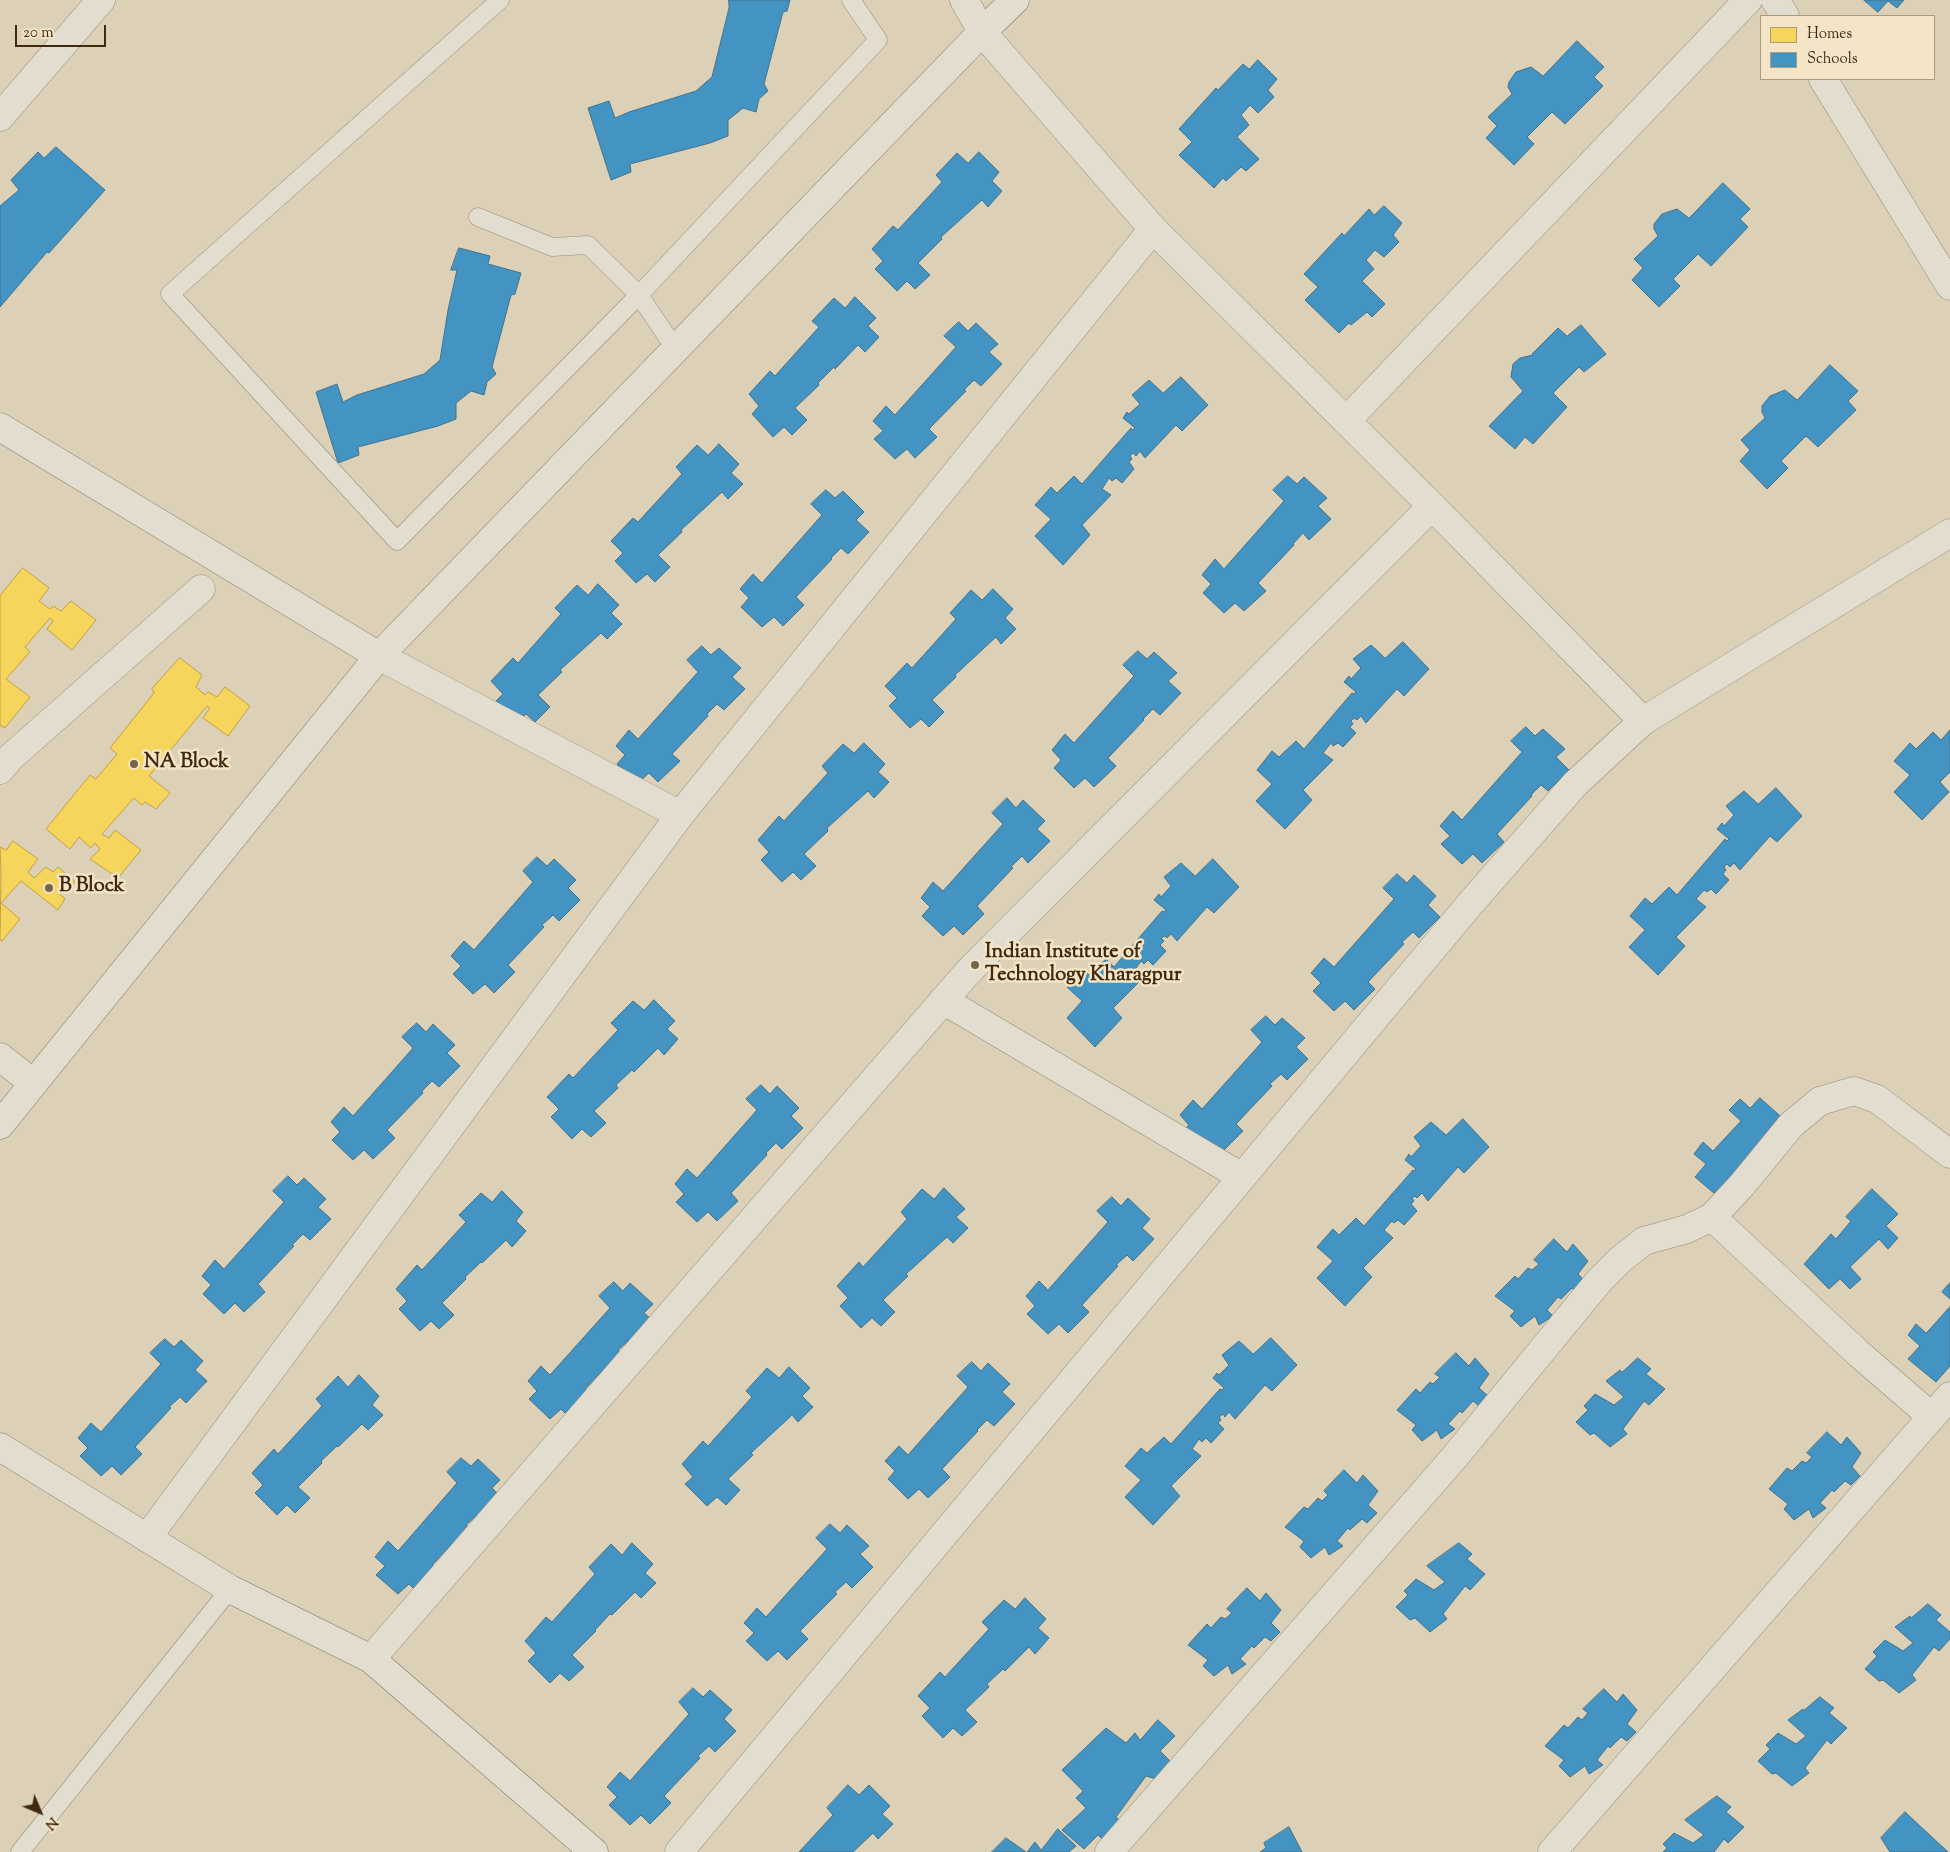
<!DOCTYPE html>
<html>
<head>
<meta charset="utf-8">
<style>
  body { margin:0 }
  #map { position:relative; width:1950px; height:1852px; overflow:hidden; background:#dcd1b6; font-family:"Sorts Mill Goudy",serif }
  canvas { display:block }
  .legend { position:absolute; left:1760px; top:15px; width:175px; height:65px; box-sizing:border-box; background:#f3e5c5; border:1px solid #ac9a7d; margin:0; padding:6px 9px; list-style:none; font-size:15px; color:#412910 }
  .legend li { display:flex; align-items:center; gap:10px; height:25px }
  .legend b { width:25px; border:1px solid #ac9a7d }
  .north { position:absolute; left:15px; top:1787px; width:50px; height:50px; -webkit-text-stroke:4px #f3e5c5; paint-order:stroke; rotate:135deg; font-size:14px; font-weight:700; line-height:20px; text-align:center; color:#412910 }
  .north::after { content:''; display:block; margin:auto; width:18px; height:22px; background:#412910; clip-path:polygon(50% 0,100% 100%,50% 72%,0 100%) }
  .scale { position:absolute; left:15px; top:25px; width:91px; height:22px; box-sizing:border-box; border:2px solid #412910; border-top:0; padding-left:6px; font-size:15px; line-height:18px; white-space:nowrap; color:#412910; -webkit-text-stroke:4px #f3e5c5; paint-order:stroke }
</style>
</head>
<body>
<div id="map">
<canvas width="1950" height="1852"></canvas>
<ul class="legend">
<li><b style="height:14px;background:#f6d55c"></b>Homes</li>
<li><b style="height:14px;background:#4393c3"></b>Schools</li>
</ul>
<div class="north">N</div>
<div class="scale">20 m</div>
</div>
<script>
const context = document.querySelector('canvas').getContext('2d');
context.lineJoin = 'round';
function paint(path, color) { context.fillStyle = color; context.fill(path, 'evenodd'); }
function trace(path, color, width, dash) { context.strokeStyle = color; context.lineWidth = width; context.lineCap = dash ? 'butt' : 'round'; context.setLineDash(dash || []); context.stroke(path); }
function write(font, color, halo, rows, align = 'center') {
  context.font = font + ' "Sorts Mill Goudy",serif'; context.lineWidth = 5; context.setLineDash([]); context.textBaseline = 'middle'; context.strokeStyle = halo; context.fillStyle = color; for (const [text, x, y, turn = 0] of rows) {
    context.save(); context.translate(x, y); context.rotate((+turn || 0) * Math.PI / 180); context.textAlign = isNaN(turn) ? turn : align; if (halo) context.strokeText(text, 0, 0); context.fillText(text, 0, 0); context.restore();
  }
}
const homes = new Path2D(`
  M23,568L49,588L39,601L50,609L53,606L61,611L71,601L96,620L72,650L47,629L53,621L50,618L25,647L30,652L6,679L30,697L5,728L0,725V596Z
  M180,658L202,675L196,687L205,695L208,692L217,697L225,687L250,706L228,736L203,718L210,708L207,706L149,776L170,793L156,809L145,802L142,805L134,798L102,834L109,838L115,830L141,850L118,878L90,859L100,849L95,843L91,848L79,837L70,849L46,829L90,775L96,779L117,754L110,748L154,693L152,689Z
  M13,841L38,859L28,872L34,878L46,867L53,872L58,867L75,882L60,894L65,899L58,910L21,881L1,903L20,919L2,941L0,940L1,873L0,847L6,850Z`);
paint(homes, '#f6d55c');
trace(homes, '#c0a145', 1);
const schools = new Path2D(`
  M729,0H790L787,11L783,12L764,84L768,91L759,99L756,112L743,108L728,120V136L710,143L630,164L631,172L611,180L588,108L609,101L615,118L629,112L696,91L712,77L729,8Z
  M1864,0H1904L1897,8L1888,1L1878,12Z
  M1577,41L1604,67L1594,77L1603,86L1565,124L1552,112L1527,137L1534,144L1514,165L1486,138L1497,126L1488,117L1512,94L1508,87L1509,82L1516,72L1531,67L1543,76Z
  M1258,60L1277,79L1268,90L1274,97L1258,113L1250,105L1241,115L1249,125L1237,137L1259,159L1246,171L1241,167L1226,181L1223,178L1214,188L1179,155L1192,142L1179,129L1216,88L1218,90L1243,64L1249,69Z
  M56,147L105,190L49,253L47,252L0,307V206L19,190L11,180L38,152L44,158Z
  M979,152L999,172L992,181L1002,191L988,207L982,200L941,237L942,239L918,263L930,275L915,289L907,281L897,291L875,269L883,261L872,249L893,226L898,230L942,182L936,175L957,153L968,163Z
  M1723,183L1750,209L1740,219L1748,227L1711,266L1698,254L1673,279L1680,286L1659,307L1632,280L1643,268L1634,259L1658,236L1654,229V224L1662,214L1677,209L1689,218Z
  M1384,206L1402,223L1393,235L1399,242L1384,257L1375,250L1366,260L1374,269L1362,281L1385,304L1372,317L1367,312L1351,325L1349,323L1339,333L1305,300L1318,287L1304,274L1342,233L1344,236L1369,209L1374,215Z
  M459,248L490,256L488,264L521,273L515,294L511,295L492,367L496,374L487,382L484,395L471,391L456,403V419L438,426L358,447L359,455L338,463L316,392L337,384L343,402L357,395L424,374L440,360L448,310L457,270H451Z
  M855,297L876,318L868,326L879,337L865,352L858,345L835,369L834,367L818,383L819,385L795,408L807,420L792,435L784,427L773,437L752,414L759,406L749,394L770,371L775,376L819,327L812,321L834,298L845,308Z
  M959,322L968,331L976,323L998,344L989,352L1002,364L981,386L974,380L964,390L966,391L929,429L937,437L915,458L907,449L895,459L874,439L883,431L873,421L886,406L895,415L956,347L944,336Z
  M1581,325L1606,354L1584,372L1579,367L1553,393L1567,407L1533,444L1525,437L1515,449L1489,426L1523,391L1511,377L1513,364L1520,358L1533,355L1532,354L1558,328L1567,336Z
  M1830,365L1858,391L1848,401L1856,410L1818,447L1806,436L1781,461L1788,468L1767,489L1740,461L1750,450L1741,440L1765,418L1762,412V406L1770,396L1785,390L1797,400Z
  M1181,377L1208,405L1182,431L1176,425L1145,458L1140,451L1136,456L1133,453L1130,456L1132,459L1129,462L1134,469L1122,483L1116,478L1112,481L1109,478L1102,489L1111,495L1082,525L1090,535L1063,565L1035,536L1051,519L1035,505L1051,487L1057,493L1074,476L1082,484L1131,428L1133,430L1135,428L1123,418L1127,412L1129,414L1140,404L1132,395L1149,380L1163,393Z
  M719,444L739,464L731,473L743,484L728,499L722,492L681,530L682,532L658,555L670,567L655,582L647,574L636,583L615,561L623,553L611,541L633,518L638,522L682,474L676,467L697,445L708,455Z
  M1288,476L1297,484L1304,477L1327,498L1318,506L1331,519L1309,540L1303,533L1293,544L1294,545L1258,583L1266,591L1244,611L1235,603L1224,613L1203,593L1211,584L1202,575L1215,559L1224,569L1284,501L1273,490Z
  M826,490L835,498L843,491L864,512L856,520L869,532L848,554L841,548L831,558L832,559L796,597L804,605L783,626L774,617L762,627L741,607L749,598L740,589L753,574L762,583L822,515L811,504Z
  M598,584L619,605L611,613L622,624L607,639L601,633L560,670L562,672L538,695L550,707L535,722L526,714L516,724L495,702L503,694L491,681L513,658L518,663L561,614L555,608L577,585L588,595Z
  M993,589L1013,609L1005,618L1016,629L1001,644L996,637L955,675L956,677L932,700L944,712L929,727L921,719L910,728L889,706L897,698L885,686L907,663L912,668L956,619L950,613L971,590L982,600Z
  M1403,642L1429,669L1404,696L1397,689L1366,723L1361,716L1357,720L1354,718L1351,721L1353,724L1350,727L1356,733L1343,747L1338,743L1333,746L1331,743L1323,753L1333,760L1303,790L1312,800L1285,829L1256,801L1272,784L1257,770L1272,751L1279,757L1296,741L1304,749L1352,693L1354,694L1356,692L1344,682L1349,676L1351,679L1361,668L1353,659L1371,645L1385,658Z
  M702,646L711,655L719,648L741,668L732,677L745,689L724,710L717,704L707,714L708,716L672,754L680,761L658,782L649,773L638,783L617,764L625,755L616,746L629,730L638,739L698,672L687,660Z
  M1138,651L1147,659L1154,652L1177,673L1168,681L1181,693L1160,715L1153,709L1143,719L1144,720L1108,758L1116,766L1094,787L1085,778L1074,788L1054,768L1061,760L1052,750L1065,734L1074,743L1134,676L1123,665Z
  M1526,727L1535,736L1543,729L1565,749L1556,757L1569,770L1548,791L1541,785L1531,795L1532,796L1497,834L1504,842L1482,863L1473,854L1462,864L1441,844L1450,836L1440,826L1453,811L1462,820L1522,752L1511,741Z
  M1950,730V772L1940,782L1949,792L1922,820L1894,792L1910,775L1894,761L1910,743L1916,749L1933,732L1941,740Z
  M864,743L885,764L878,772L889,782L874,798L868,791L827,828L828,831L804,854L816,866L801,880L793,872L782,882L761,860L769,852L758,840L779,816L784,821L828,773L822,766L843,744L854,753Z
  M1776,788L1802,816L1777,842L1770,836L1740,870L1734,863L1730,867L1727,864L1724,867L1726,870L1723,874L1729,880L1716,894L1711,889L1707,892L1704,890L1696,899L1706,907L1676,937L1685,946L1658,975L1629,947L1645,930L1630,916L1645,898L1652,904L1669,887L1677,895L1725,839L1727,841L1729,839L1717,829L1722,823L1724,826L1734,815L1726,806L1744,791L1758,804Z
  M1007,798L1016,808L1023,800L1045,821L1037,829L1050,841L1028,863L1022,856L1011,867L1013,868L977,906L984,914L963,935L954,926L943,936L922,916L930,907L921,898L933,882L943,891L1003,824L992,813Z
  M537,857L547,866L554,859L576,880L568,888L580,900L559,921L553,915L542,925L544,927L508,965L515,972L494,993L485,984L473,994L453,974L461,966L451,956L464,941L474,950L533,882L523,871Z
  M1213,859L1239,887L1214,913L1207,907L1177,941L1171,934L1167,938L1165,936L1161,938L1164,941L1160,945L1166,951L1153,965L1148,960L1144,964L1141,961L1134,971L1143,978L1113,1008L1122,1018L1095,1047L1067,1018L1082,1001L1067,987L1083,969L1089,975L1106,959L1114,967L1162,911L1164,912L1166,910L1154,900L1159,894L1161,897L1171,886L1164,877L1181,863L1195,876Z
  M1397,874L1407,883L1414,875L1436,896L1428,905L1440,917L1419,938L1413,932L1402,942L1404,944L1368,982L1375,989L1354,1010L1345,1001L1334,1011L1313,991L1321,983L1311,973L1324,958L1334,967L1394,899L1383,888Z
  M654,1000L675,1021L667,1029L678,1039L664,1055L658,1048L634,1072L632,1070L616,1085L618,1088L594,1111L606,1123L591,1137L582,1129L572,1139L551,1117L559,1109L547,1097L569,1074L573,1078L618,1030L611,1023L633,1001L644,1010Z
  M1266,1016L1275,1025L1282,1018L1305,1038L1296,1047L1308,1059L1287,1080L1281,1074L1270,1084L1272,1086L1236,1124L1243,1131L1222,1152L1213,1143L1202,1153L1181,1133L1189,1125L1180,1115L1193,1100L1202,1109L1262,1042L1251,1030Z
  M417,1023L426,1032L433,1024L455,1045L447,1053L460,1066L439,1087L432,1081L422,1091L423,1093L387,1130L395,1138L373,1159L364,1150L353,1160L332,1140L340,1132L331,1122L344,1107L353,1116L413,1048L402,1037Z
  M761,1085L770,1094L777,1086L799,1108L791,1116L803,1128L782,1149L776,1143L766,1153L767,1155L731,1193L738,1201L717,1221L708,1212L697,1222L676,1202L684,1194L675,1184L687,1169L697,1178L757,1110L746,1099Z
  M1760,1098L1787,1122L1722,1200L1695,1177L1706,1164L1694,1154L1703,1142L1713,1151L1741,1121L1729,1110L1740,1099L1750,1108Z
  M1463,1119L1489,1147L1464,1173L1458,1167L1428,1201L1422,1193L1417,1198L1415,1196L1412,1198L1414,1201L1411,1204L1417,1211L1404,1225L1398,1220L1394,1223L1392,1221L1384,1230L1393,1238L1363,1268L1372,1277L1345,1306L1317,1278L1333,1261L1317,1247L1333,1229L1339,1235L1356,1218L1364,1226L1413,1170L1414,1171L1416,1169L1405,1160L1409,1154L1411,1157L1421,1146L1414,1137L1431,1122L1446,1135Z
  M288,1176L297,1185L304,1178L326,1199L318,1207L331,1219L310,1240L303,1234L292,1245L294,1246L258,1284L265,1292L244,1312L235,1303L224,1314L203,1294L211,1285L202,1276L215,1260L224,1269L284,1202L273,1191Z
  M944,1188L965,1209L956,1217L968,1228L953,1243L947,1237L906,1274L908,1276L883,1300L895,1312L881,1326L872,1318L861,1328L840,1306L848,1298L837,1286L859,1262L863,1267L907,1219L901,1212L922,1189L934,1199Z
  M1872,1189L1898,1214L1886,1226L1898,1238L1888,1249L1879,1239L1850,1267L1861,1279L1850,1289L1840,1279L1829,1289L1804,1264L1831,1234L1836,1239L1851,1221L1846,1217Z
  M502,1191L523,1212L516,1221L526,1231L512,1247L506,1240L482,1263L481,1262L465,1277L466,1279L442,1303L454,1315L439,1329L431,1321L420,1331L399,1309L407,1301L396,1289L417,1265L422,1270L466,1222L459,1215L481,1193L492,1202Z
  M1112,1197L1121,1206L1128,1198L1150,1219L1142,1228L1154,1239L1133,1261L1127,1255L1116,1265L1118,1266L1082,1305L1089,1312L1068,1333L1059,1324L1048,1334L1027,1314L1035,1306L1026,1296L1039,1281L1048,1290L1108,1222L1097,1211Z
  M1554,1239L1567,1252L1573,1244L1588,1261L1578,1274L1587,1283L1578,1292L1572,1288L1561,1299L1558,1297L1547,1310L1553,1316L1539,1325L1535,1316L1521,1327L1510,1316L1515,1311L1495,1296L1515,1276L1518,1279L1528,1268L1532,1270L1539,1264L1534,1260Z
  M614,1282L623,1291L630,1283L653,1304L644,1313L657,1324L636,1346L629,1340L618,1350L620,1352L585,1389L591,1397L570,1418L561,1409L550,1419L529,1399L537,1391L528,1381L541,1366L550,1375L610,1308L599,1296Z
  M1950,1283V1299L1942,1292Z
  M1950,1307V1366L1936,1382L1908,1359L1920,1346L1908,1335L1916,1324L1926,1333Z
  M1271,1338L1297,1365L1272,1391L1265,1385L1235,1419L1229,1412L1225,1417L1223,1414L1219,1417L1221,1420L1218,1423L1224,1429L1211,1443L1206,1438L1202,1442L1199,1439L1192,1449L1201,1456L1171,1486L1180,1496L1153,1525L1125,1497L1141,1480L1125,1466L1141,1448L1147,1453L1164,1437L1171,1444L1220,1389L1222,1390L1224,1388L1213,1378L1217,1373L1219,1375L1229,1365L1222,1355L1239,1341L1253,1354Z
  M165,1339L174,1347L181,1340L203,1361L195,1370L207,1381L186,1403L180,1397L169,1407L171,1408L135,1447L142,1454L121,1475L112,1466L101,1476L80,1456L88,1448L78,1438L91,1423L101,1432L161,1364L150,1353Z
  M1456,1353L1469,1366L1475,1358L1489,1374L1479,1388L1488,1396L1479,1406L1473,1401L1462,1413L1460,1411L1448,1424L1455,1429L1441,1439L1437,1430L1422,1441L1412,1430L1416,1425L1397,1410L1416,1389L1420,1393L1430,1382L1433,1384L1440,1377L1435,1374Z
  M1638,1358L1651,1369L1646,1374L1665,1389L1649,1405L1644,1401L1623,1429L1627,1434L1610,1447L1594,1433L1590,1435L1576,1422L1588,1410L1584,1406L1595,1394L1614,1405L1624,1397L1606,1381L1620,1370L1622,1372Z
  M972,1362L981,1371L988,1363L1010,1384L1002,1392L1015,1404L994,1426L987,1420L977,1430L978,1431L942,1469L950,1477L928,1498L919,1489L908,1499L888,1479L895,1471L885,1461L899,1446L908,1455L968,1387L957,1376Z
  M789,1367L810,1388L802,1396L813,1407L798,1422L792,1415L751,1453L753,1455L728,1479L740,1490L726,1505L717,1497L707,1506L685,1484L693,1477L682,1464L703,1441L708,1446L752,1397L746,1391L767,1368L779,1378Z
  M359,1375L379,1396L372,1405L383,1415L368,1430L362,1424L338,1447L337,1446L321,1461L322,1463L298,1487L310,1498L295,1513L287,1505L277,1515L255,1493L263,1485L252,1473L274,1449L278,1454L322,1406L316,1399L338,1376L348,1387Z
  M1827,1432L1841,1445L1847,1437L1861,1453L1852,1467L1860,1476L1851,1485L1845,1481L1834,1492L1832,1490L1820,1503L1826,1508L1813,1518L1809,1509L1794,1520L1784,1509L1788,1504L1769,1489L1787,1468L1792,1471L1802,1461L1806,1463L1812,1457L1807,1453Z
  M461,1458L471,1466L478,1459L500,1480L492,1488L504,1500L483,1522L477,1515L466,1525L468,1527L432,1565L439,1572L418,1593L409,1584L398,1594L376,1575L385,1566L375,1557L388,1541L398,1551L457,1483L447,1472Z
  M1344,1470L1357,1483L1363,1475L1378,1491L1368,1505L1377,1513L1367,1523L1362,1519L1350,1530L1348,1528L1337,1541L1343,1546L1329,1555L1325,1547L1311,1558L1300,1547L1304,1541L1285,1527L1304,1507L1308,1509L1318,1498L1322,1501L1328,1495L1324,1491Z
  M830,1524L840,1533L847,1525L869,1546L860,1554L873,1567L852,1588L846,1582L835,1592L837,1594L800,1631L808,1639L787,1660L778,1651L767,1661L746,1641L754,1633L744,1623L757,1608L766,1617L827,1549L816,1538Z
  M632,1543L653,1564L645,1573L656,1583L641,1598L635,1592L612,1615L610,1614L595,1630L596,1631L572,1655L584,1667L569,1681L560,1673L550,1683L528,1661L536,1653L525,1641L546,1617L552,1622L595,1574L589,1567L611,1544L622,1555Z
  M1459,1543L1472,1554L1467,1559L1485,1574L1470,1590L1465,1586L1443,1614L1447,1619L1430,1632L1415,1618L1410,1620L1396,1607L1408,1595L1404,1591L1416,1579L1434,1590L1445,1582L1427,1566Z
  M1247,1588L1260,1601L1266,1593L1281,1610L1271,1623L1280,1632L1271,1641L1265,1637L1254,1648L1252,1646L1240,1659L1246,1664L1232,1674L1228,1665L1214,1676L1203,1666L1208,1660L1188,1645L1207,1624L1211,1628L1221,1617L1225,1619L1232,1613L1227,1609Z
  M1025,1598L1046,1619L1038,1628L1049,1638L1035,1654L1029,1647L1005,1671L1003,1669L987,1684L989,1687L965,1710L977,1722L962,1736L953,1728L943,1738L922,1716L930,1708L918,1696L940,1672L945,1677L989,1629L982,1622L1004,1600L1015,1609Z
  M1928,1604L1941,1615L1936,1620L1950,1632V1639L1939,1651L1934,1647L1912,1675L1916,1680L1899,1693L1883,1680L1879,1681L1865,1669L1877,1656L1873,1652L1885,1640L1903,1651L1913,1643L1895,1627L1910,1616L1911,1618Z
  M693,1688L703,1697L710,1690L732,1710L724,1719L736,1731L715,1752L709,1746L698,1756L700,1758L664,1796L671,1803L650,1824L641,1815L630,1825L609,1805L617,1797L607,1787L620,1772L630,1781L689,1714L679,1702Z
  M1604,1689L1617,1702L1623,1694L1637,1710L1627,1724L1636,1732L1627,1741L1621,1737L1610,1748L1608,1746L1597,1760L1603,1765L1589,1774L1585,1766L1570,1777L1559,1766L1564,1760L1545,1746L1564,1725L1568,1728L1578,1717L1582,1720L1588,1713L1583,1709Z
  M1820,1697L1834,1708L1829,1713L1847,1728L1831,1744L1827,1740L1805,1768L1809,1773L1792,1786L1776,1773L1772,1774L1758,1761L1770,1749L1766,1745L1778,1733L1796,1744L1806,1736L1788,1720L1803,1709L1804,1710Z
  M1158,1720L1175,1736L1160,1751L1171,1762L1156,1779L1146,1776L1116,1817L1123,1824L1105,1842L1098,1835L1084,1849L1062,1830L1086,1808L1076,1798L1083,1791L1062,1770L1106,1728L1126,1743L1135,1733L1140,1740Z
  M848,1785L859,1795L869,1785L890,1806L882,1814L893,1824L878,1839L873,1833L853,1852H799L833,1815L827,1808Z
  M1717,1796L1731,1807L1726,1812L1744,1827L1728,1843L1724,1839L1714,1852H1663L1667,1848L1663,1844L1674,1833L1693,1843L1704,1835L1685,1820Z
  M1905,1812L1948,1852H1890L1881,1838Z
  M1289,1827L1302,1852H1260L1266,1848L1264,1843Z
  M1058,1829L1076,1846L1069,1852H1027L1035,1842L1041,1850Z
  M1006,1838L1026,1852H992Z`);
paint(schools, '#4393c3');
trace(schools, '#42738d', 1);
const lane = new Path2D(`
  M500,0L170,294L397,541L639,295L878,40L851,0
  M478,217L552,247L588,245L639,295L676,350
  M20,1852L230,1589`);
const street = new Path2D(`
  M964,0L982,32L1153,229
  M1775,0L1785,16
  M1823,79L1950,286
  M0,117L101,0
  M1346,421L1748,0
  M0,427L379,656L680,815
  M0,770L11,757L201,589
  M943,1000L1242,1177
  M0,1057L33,1083
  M1712,1217L1858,1353L1932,1417
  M147,1538L680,815L1153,229L1432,506L1643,721
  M371,1659L969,971L1432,506
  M679,1852L1470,904L1575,784L1643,721L1950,533
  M1109,1852L1453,1459L1599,1281L1620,1260L1644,1241L1687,1229L1712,1217L1741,1186L1791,1125L1820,1101L1854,1091L1877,1099L1950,1154
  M1552,1852L1950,1396`);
const secondary = new Path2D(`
  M0,1125L379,656L982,32L1015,0
  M0,1447L230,1589L371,1659L594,1852`);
trace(lane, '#948b7a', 19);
trace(street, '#948b7a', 29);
trace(secondary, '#7e7564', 29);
trace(lane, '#e3ddd0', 18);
trace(street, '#e3ddd0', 28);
trace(secondary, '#e3ddd0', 28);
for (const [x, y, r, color] of [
  [134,764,5,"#77644a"],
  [49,888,5,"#77644a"],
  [975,965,5,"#77644a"]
]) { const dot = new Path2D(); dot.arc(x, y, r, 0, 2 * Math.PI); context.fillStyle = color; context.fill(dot); trace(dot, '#f3e5c5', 2); }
write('bold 20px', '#412910', '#f3e5c5', [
  ["NA Block",144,764],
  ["B Block",59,888],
  ["Indian Institute of",985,954],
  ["Technology Kharagpur",985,977]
], 'left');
</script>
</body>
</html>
